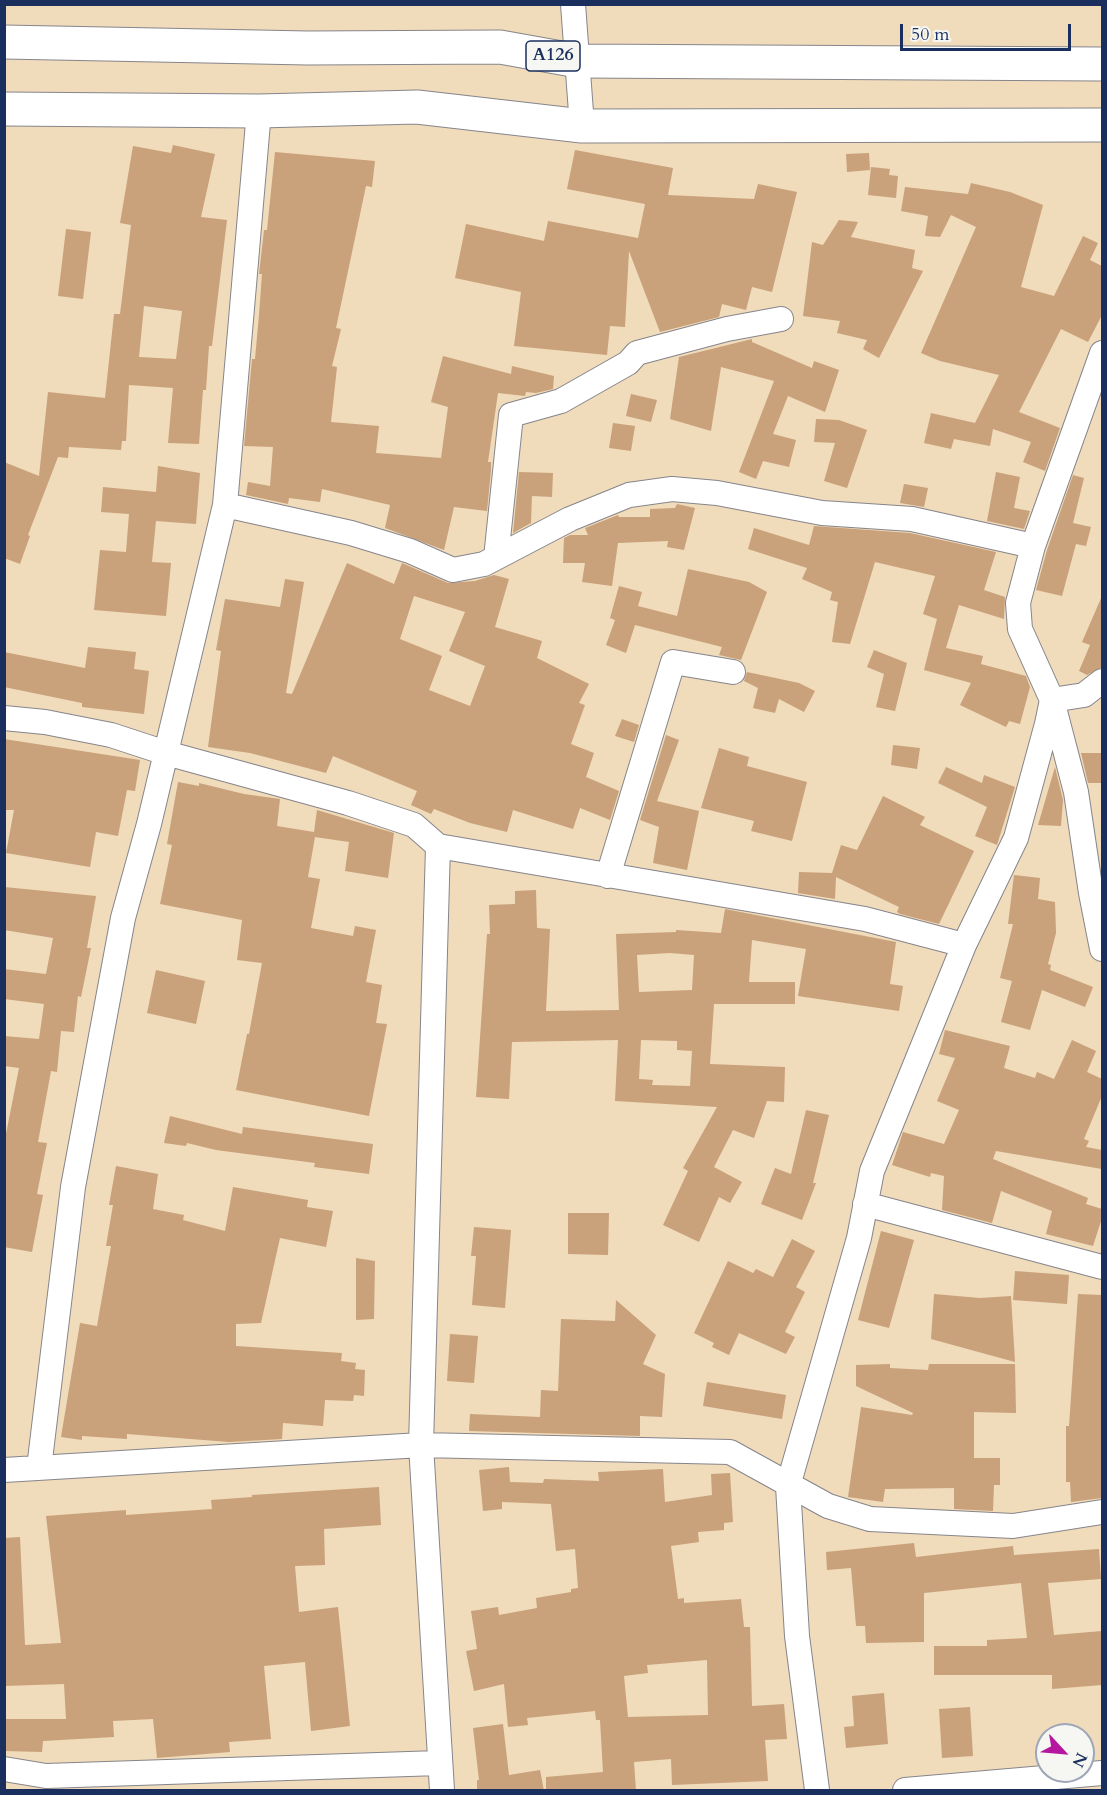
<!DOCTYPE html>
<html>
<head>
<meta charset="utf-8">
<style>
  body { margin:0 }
  #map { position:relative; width:1107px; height:1795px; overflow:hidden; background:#f0dbba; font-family:Cardo,serif }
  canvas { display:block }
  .frame { position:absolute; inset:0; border:6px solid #1b2f5e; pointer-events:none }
  .north { position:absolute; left:1035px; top:1723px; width:60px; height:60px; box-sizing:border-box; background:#f6f6f2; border:2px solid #9ea6b7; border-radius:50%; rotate:116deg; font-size:16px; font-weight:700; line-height:24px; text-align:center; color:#1b2f5e }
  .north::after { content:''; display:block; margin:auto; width:21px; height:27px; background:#b5179e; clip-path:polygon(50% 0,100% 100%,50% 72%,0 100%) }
  .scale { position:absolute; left:900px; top:24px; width:171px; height:27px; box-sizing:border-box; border:3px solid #1b2f5e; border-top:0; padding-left:8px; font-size:18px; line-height:21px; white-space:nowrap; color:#1b2f5e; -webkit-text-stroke:4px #f6f6f2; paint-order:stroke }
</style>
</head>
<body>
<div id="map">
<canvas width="1107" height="1795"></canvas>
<div class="frame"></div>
<div class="north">N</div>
<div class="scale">50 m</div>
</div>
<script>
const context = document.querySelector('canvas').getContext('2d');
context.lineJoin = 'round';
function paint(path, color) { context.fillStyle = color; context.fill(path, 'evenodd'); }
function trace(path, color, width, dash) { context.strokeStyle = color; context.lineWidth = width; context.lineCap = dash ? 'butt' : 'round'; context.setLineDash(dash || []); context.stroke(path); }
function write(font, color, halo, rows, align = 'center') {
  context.font = font + ' Cardo,serif'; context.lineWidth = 6; context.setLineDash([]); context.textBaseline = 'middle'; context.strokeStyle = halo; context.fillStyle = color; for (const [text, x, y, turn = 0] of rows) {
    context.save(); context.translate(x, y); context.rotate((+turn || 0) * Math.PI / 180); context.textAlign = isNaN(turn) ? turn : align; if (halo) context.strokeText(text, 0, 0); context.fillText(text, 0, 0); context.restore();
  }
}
paint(new Path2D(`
  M173,145L215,154L201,217L227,220L212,346H209L206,390H203L199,444L168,443L173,388L129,385L126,441H122L121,450L69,447L68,458L58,457L28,535L30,536L20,564L4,558V462L39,476L48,392L105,398L114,314H120L131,225L120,223L133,146L171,153ZM144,306L182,311L176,359L139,357Z
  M575,150L673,168L668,195L754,199L758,184L797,192L772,292L752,287L746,310L722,304L719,317L660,332L629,251L625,327L610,326L607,355L514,346L521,292L455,278L466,224L544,241L548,221L638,238L645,204L567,189Z
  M275,152L375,161L372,187L366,186L336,328L341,329L332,366L337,367L331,422L379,426L376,453L441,458L448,407L431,402L443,356L511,374L512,366L554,376L553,389L536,393L526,392L525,396L498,393L488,462H491V470L487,511L454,507L444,550L385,528L390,505L322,489L320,502L289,498L288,504L246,495L248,482L270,486L273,447L244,446L252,359H255L259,315L262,274H259L264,230H267Z
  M869,153L870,170L847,172L846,154Z
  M871,167L890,169L889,175L898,176L896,198L868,195Z
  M971,183L1010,192L1043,205L1021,287L1054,296L1083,236L1098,243L1090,260L1102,266V315L1088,342L1061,329L1019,412L1060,428L1045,471L1023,462L1031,442L993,429L990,446L954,439L951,449L924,443L931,413L975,423L999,375L940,361L921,353L976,227L951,215L940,237L925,236L928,216L901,211L905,187L968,194Z
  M839,220L858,222L851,237L915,250L912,268L923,271L879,358L863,349L867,340L837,333L840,321L803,316L812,242L823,245Z
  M66,229L91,232L83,299L58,296Z
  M752,339V342L812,368L814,361L839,370L825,412L788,396L773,434L796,440L789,467L763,461L756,479L739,472L774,381L721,367L711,431L670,419L679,357Z
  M631,394L657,400L651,422L626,416Z
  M816,419L839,420L867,430L847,488L824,481L835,443L814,442Z
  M613,423L635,426L631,451L609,448Z
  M158,466L200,473L196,524L156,521L152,562L171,563L166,616L94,610L100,550L126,552L129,514L101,512L103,487L156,492Z
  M519,472L553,473L552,497L532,496L531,523L513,533Z
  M996,472L1020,477L1014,508L1030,511L1024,529L987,521Z
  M1073,475L1084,478L1073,523L1091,527L1086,546L1076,544L1062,596L1036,590L1047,550Z
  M904,484L928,488L924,507L900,503Z
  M677,504L695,508L684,550L667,547L668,541L618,543L612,586L582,582L585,563H563L564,538L570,535H588L585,528L618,515L619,517H650V509L675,508Z
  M814,526L910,533L996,552L984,590L1005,597L1004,619L959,605L946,648L983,656L981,664L1026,676L1030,687L1020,724L1009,721L1006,727L960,705L971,683L924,670L937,619L923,614L935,576L875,562L850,644L832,642L838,602L830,600L832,592L802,579L807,568L748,549L754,528L809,545Z
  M347,563L394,584L402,563L448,583L475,581L494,575L509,579L495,627L542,641L537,658L589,684L579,703L585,705L571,744L594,753L586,777L619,791L610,820L580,808L573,829L513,810L507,832L470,823L434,809L431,814L411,805L417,791L333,756L326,773L250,753L208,747L221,651L216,650L225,599L280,607L285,579L304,582L286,693L292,694ZM414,596L465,612L449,651L485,666L470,706L429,690L442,656L400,639Z
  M688,569L749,582L767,592L741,660L719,655L722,647L635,625L626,653L606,645L615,620L610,618L619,586L642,592L638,606L677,616Z
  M1102,596V667L1087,675L1079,671L1090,645L1082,642Z
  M88,647L136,652L134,669L149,671L144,714L82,707V703L4,687V652L85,668Z
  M874,650L907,663L895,711L876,707L884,674L867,667Z
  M747,672L799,683L815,691L804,712L779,699L775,713L753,708L758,688L744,681Z
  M622,719L639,725L634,742L615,736Z
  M666,735L679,740L657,801L699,811L687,870L653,863L659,827L640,820Z
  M4,739L140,760L135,791L127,790L118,836L96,832L90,867L6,853L14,810H4Z
  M893,745L920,748L917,769L891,765Z
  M719,748L749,757L747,766L807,782L792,841L751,831L754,821L701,808Z
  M1081,753H1102V783H1088Z
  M946,767L982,783L984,775L1015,787L997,845L975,836L987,807L938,783Z
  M1055,767L1063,800L1061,826L1038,825Z
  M178,782L199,786V783L244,794L280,799L277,826L314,832L317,810L394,833L388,878L345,871L349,842L315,837L308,877L320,879L311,928L353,936L355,926L376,930L366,982L382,985L376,1023L387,1024L369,1116L236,1090L247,1034H249L262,963L237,960L242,920L160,904L172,845L167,844Z
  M883,796L925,817L920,825L974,851L939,924L900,914L897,912L899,907L836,877L835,899L798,893L799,872L832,873L841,845L857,850Z
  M1014,875L1040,878L1038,899L1055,902L1056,933L1048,964L1051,965L1050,970L1093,987L1085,1007L1042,990L1030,1030L1001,1022L1012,981L1000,978L1013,924H1008Z
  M4,887L96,896L87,948H91L81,997L78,996L74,1032L61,1031L57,1072L51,1071L38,1142L47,1143L37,1194L43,1195L32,1252L4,1247V1144L19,1068L4,1066V1036L39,1039L44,1004L4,999V969L46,974L53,938L4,930Z
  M536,890L537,928L550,929L546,1011L619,1010L616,934L676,932V930L721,933L725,909L896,942L890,984L903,986L899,1011L798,996L806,949L752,940L749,982H795V1004H714L710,1064L785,1067L784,1102L767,1101L754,1138L733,1130L714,1167L742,1182L730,1203L719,1197L699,1242L663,1225L688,1171L683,1168L717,1107L615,1101L618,1040L512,1042L509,1099L476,1097L487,934H490L489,905L515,904V891ZM670,953L694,955L692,990L639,992L637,955ZM641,1040L677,1041V1050L692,1051L690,1086L652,1085L653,1080L639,1079Z
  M156,970L205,981L196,1024L147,1013Z
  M945,1030L1010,1046L1004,1068L1035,1078L1037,1072L1054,1079L1072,1040L1096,1051L1087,1072L1102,1079V1096L1084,1139L1089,1141L1086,1147L1102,1150V1169L996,1151L993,1159L1088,1198L1086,1204L1102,1209V1218L1093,1246L1046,1234L1052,1211L1001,1191L992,1223L942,1210L944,1176L931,1173L930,1177L892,1165L903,1132L944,1144L959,1110L937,1101L955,1058L939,1054Z
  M806,1110L829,1115L813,1183H816L802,1220L761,1204L775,1168L791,1174Z
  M170,1116L242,1134L243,1127L373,1144L369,1174L314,1167L315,1163L216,1150L187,1143L186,1146L164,1143Z
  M116,1166L158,1174L153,1209L184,1215L183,1220L225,1231L233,1187L308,1200L307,1207L333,1211L326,1247L280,1238L261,1323L236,1324V1346L342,1353L341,1361L356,1363L355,1369L365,1370L364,1396L354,1395L353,1401L325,1400L323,1426L283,1423L282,1439L229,1442L127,1434V1439L82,1436V1440L61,1437L80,1323L97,1326L111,1246H106L113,1205H109Z
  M568,1213H609L608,1255L568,1254Z
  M474,1227L511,1230L505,1308L472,1305L476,1256H471Z
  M881,1231L914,1240L889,1328L858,1320Z
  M792,1239L815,1251L796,1287L805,1292L785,1332L795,1337L786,1354L739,1333L729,1355L712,1347L714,1343L694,1333L728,1261L753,1273L756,1269L773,1277Z
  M356,1258L375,1261L374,1319L356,1320Z
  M1015,1271L1069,1275L1067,1304L1013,1300Z
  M934,1294L980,1298L1011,1296L1015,1362L931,1339Z
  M1078,1294L1102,1295V1498L1071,1502L1070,1482H1066V1426H1069Z
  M616,1300L656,1335L643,1364L665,1374L662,1417L640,1416V1436L469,1431L470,1414L540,1417L541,1390L558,1391L561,1319L615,1321Z
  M450,1334L478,1336L474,1383L447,1381Z
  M890,1364V1368L928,1370L929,1364H1015L1016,1413L974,1412V1458H1000V1485H994L993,1511L954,1509V1488L885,1489L883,1502L848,1497L861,1407L912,1415L913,1413L856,1386V1365Z
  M707,1382L786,1395L782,1419L703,1406Z
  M509,1467L510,1482L543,1483L544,1479L599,1481L598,1472L663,1469L665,1502L712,1495L711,1474L730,1473L733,1522L724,1523V1530L698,1532L699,1542L671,1546L678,1599L684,1598V1603L741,1599L744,1627H750L752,1706L784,1704L787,1739L765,1740L768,1781L672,1785L671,1759L634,1762L636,1791H546V1777L603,1772L600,1720H596L595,1711L527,1718L528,1725L508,1727L504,1684L474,1691L466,1651L477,1649L471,1611L498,1607L499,1615L537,1608L536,1598L571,1592V1589L578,1588L575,1549L556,1551L551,1504L502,1502V1509L483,1511L479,1470ZM707,1660L708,1715L628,1717L624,1676L648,1673L647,1665Z
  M379,1487L381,1525L324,1529L325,1565L295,1566L299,1612L338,1607L350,1726L311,1731L305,1662L264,1666L271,1739L229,1742L230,1752L157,1758L153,1719L113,1721L114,1737L43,1741L42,1752L4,1751V1719H66L64,1684L4,1686V1538L20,1537L25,1645L61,1643L46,1516L126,1510V1515L212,1509L211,1500L252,1497V1495Z
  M914,1543L916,1557L1013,1546L1014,1555L1099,1549L1101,1579L1048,1583L1054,1635L1102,1631V1685L1052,1689V1675H934V1646H987V1640L1027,1638L1021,1583L924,1593V1642L866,1643L865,1626H856L851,1568L827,1570L826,1552Z
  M884,1693L888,1744L846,1748L844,1727L854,1726L852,1696Z
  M970,1707L973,1756L942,1758L939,1709Z
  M503,1724L509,1775L540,1770L544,1791H477V1780H479L473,1728Z`), '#c9a17b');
const minor = new Path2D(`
  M573,4L582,126
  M225,505L351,533L410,551L453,570L484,564L570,519L629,495L672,489L717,493L822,513L912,519L1033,546
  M496,558L511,415L561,401L628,363L637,353L727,329L781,319
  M1102,681L1084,695L1052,700L1076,792L1091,893L1102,949
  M4,718L45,722L111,735L166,753L348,803L414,825L438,846L865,919L964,945L1016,838L1047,724L1052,700L1020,629L1018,603L1033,546L1102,353
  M438,846L421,1445L442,1790
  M608,876L673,662L733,672
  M865,1204L1102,1267
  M39,1468L73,1187L123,918L149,824L225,505L259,111
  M4,1470L421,1445L730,1452L828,1506L870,1519L1013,1526L1102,1512
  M4,1769L46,1776L439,1763
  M817,1790L797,1636L788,1486L859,1238L872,1171L964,945
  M905,1790L1102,1773`);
const highway = new Path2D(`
  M4,42L308,48L500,47L578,61L1102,64
  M4,109L259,111L417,107L582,126L1102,125`);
trace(minor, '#86858c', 26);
trace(highway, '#86858c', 35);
trace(minor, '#fff', 24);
trace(highway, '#fff', 33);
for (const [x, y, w] of [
  [553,56,54]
]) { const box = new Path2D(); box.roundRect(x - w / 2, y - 15, w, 30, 4.5); context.fillStyle = '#f6f6f2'; context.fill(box); trace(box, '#1b2f5e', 1.5); }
write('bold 18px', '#1b2f5e', null, [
  ["A126",553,56]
]);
</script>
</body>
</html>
